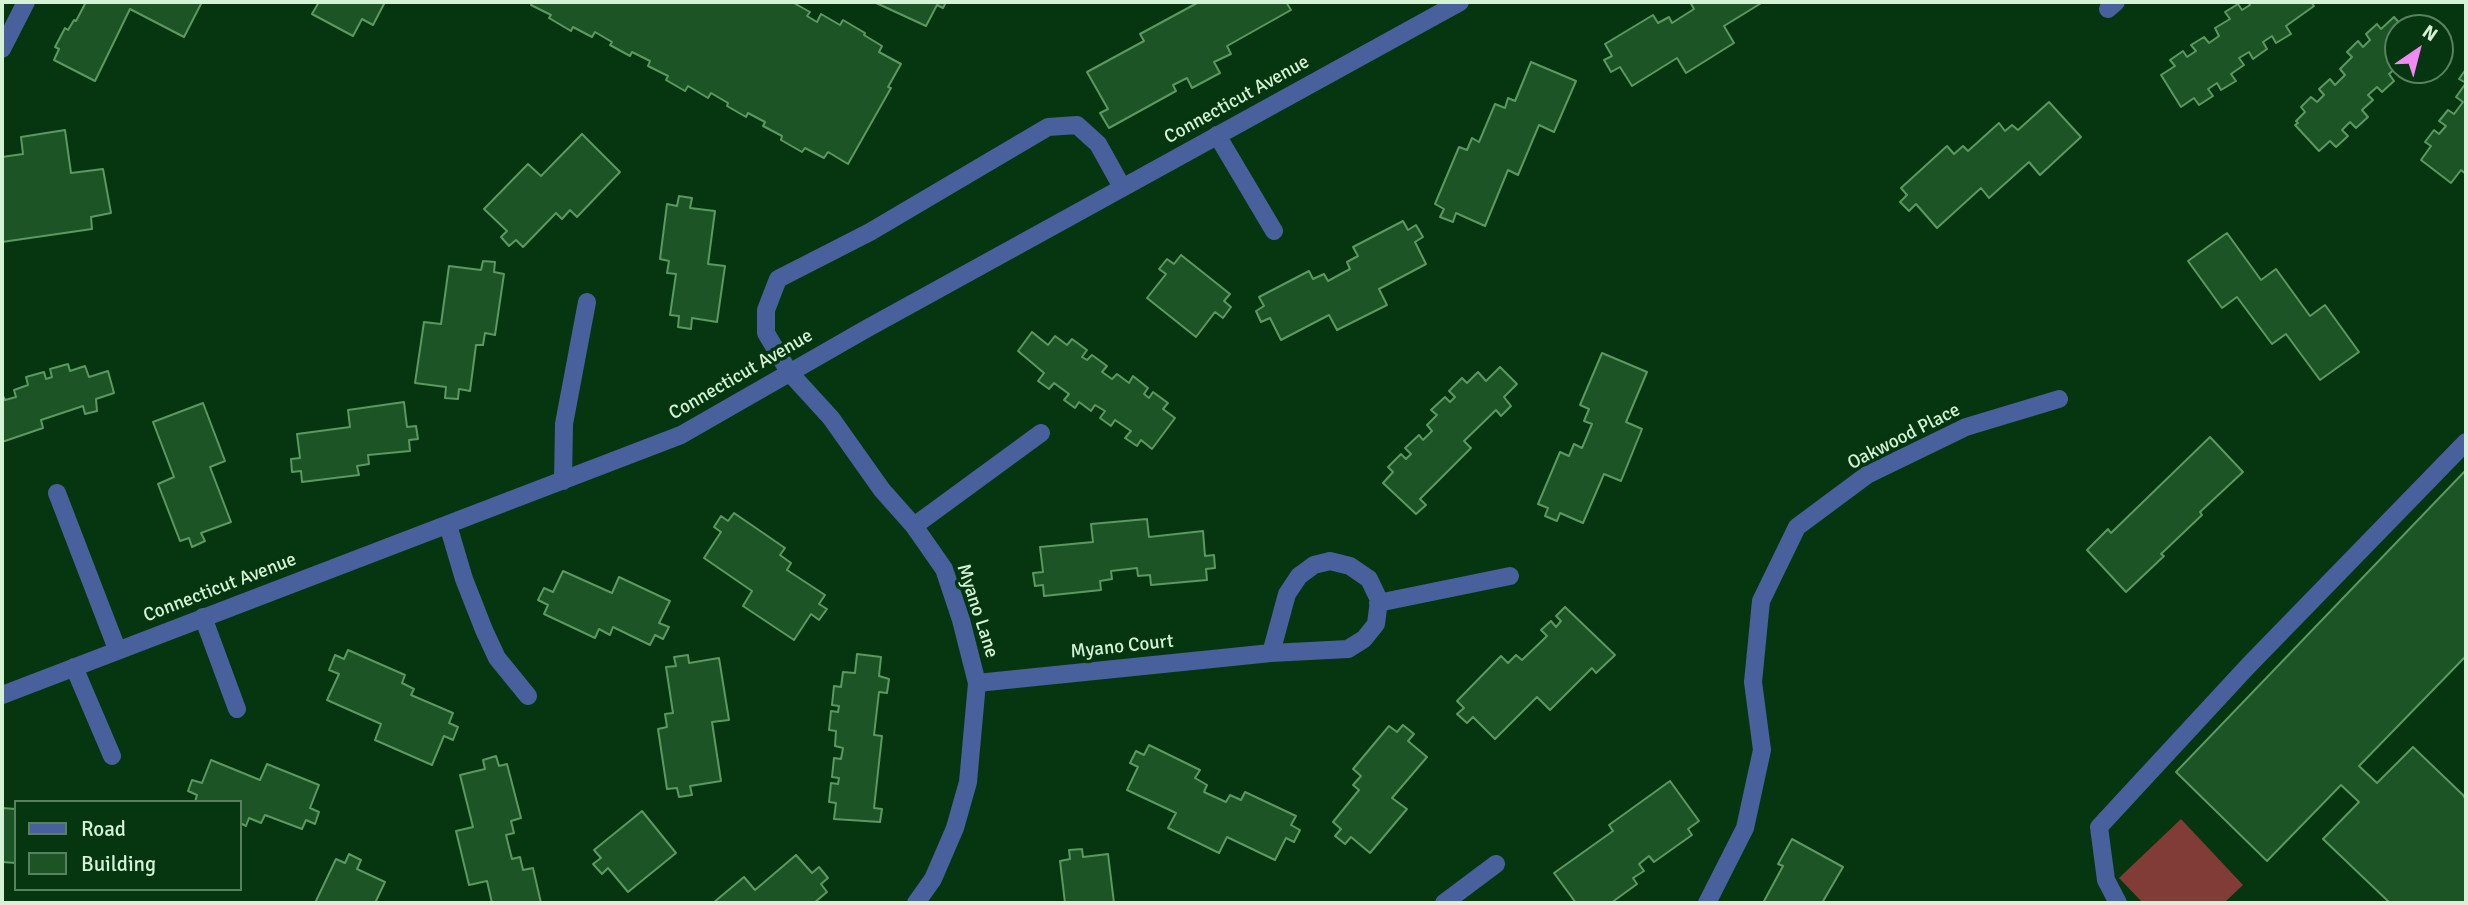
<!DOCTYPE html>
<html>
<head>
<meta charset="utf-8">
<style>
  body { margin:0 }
  #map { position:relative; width:2468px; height:905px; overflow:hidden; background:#05360f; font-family:Signika,sans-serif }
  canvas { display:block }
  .frame { position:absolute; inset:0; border:4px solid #d4f3d5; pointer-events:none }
  .legend { position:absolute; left:14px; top:800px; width:228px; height:91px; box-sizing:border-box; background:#05360f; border:2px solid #58825e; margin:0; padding:9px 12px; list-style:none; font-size:21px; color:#d4f3d5 }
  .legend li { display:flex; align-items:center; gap:14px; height:35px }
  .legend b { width:35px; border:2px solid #58825e }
  .north { position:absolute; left:2384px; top:14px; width:70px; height:70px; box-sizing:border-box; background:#05360f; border:2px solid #58825e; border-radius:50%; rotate:35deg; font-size:19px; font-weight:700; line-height:28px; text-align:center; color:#d4f3d5 }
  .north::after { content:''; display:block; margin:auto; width:24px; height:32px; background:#f18af4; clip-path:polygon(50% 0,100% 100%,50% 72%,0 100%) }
</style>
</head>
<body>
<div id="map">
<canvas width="2468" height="905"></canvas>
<div class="frame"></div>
<ul class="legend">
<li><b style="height:9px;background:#48609b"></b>Road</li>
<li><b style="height:19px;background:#1d5425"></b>Building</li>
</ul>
<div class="north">N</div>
</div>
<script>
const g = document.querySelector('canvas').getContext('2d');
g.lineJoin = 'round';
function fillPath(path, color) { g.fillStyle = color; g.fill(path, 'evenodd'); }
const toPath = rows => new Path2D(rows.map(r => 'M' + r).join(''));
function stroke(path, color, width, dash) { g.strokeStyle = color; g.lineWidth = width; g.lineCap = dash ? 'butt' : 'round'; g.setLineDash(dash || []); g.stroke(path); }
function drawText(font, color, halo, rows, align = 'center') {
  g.font = font + ' Signika,sans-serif'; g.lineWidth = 7; g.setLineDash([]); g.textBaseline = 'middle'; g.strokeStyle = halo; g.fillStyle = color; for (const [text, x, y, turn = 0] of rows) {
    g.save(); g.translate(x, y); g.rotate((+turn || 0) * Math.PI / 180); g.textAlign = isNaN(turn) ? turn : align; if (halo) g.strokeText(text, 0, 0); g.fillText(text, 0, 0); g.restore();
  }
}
fillPath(toPath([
  [2181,819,2243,885,2224,903,2143,903,2119,878]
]), '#813c37');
const building = toPath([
  [86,2,202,2,184,37,130,9,95,81,54,60,59,49,55,47,65,28,68,30,74,20,76,21,86,2],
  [319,2,385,2,373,25,362,19,353,36,312,14,319,2],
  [532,2,792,2,810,12,807,16,817,22,821,14,840,25,843,20,865,33,864,35,882,46,879,52,901,64,888,87,891,88,848,164,828,152,824,158,805,148,802,152,781,140,782,136,763,126,765,122,748,113,746,117,727,106,728,103,711,93,708,98,688,86,685,91,666,80,668,76,648,66,650,61,632,52,630,56,610,45,612,42,595,32,592,37,573,27,571,31,549,18,551,15,531,5,532,2],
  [874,2,946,2,943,8,937,5,926,26,874,2],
  [1199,2,1286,2,1291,10,1227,46,1231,54,1214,62,1220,73,1192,88,1187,78,1173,85,1176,91,1109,128,1100,113,1108,109,1087,72,1144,41,1140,34,1199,2],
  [1690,2,1763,2,1724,26,1734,43,1686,73,1677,58,1632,86,1620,67,1611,72,1604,60,1612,56,1605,44,1653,15,1658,23,1669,17,1672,23,1694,9,1690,2],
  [2248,2,2311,2,2314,6,2286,26,2291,34,2276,43,2272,36,2263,42,2267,49,2253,59,2249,52,2239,58,2244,65,2231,74,2236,81,2221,90,2217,83,2208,89,2213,96,2199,105,2194,98,2181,107,2161,75,2175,66,2170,60,2183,51,2187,57,2196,51,2191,45,2204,37,2209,43,2219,36,2215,28,2230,19,2225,12,2238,4,2242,10,2250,5,2248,2],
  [2394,17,2404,28,2398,28,2398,68,2397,67,2389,74,2394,81,2382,92,2377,87,2368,95,2373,100,2362,110,2368,117,2356,128,2350,122,2342,130,2348,136,2336,147,2330,141,2319,151,2295,125,2298,123,2296,121,2305,112,2301,107,2311,97,2317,102,2324,95,2319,89,2330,79,2335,85,2345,75,2340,69,2352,57,2347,52,2358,41,2363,47,2370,40,2366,34,2377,24,2381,29,2394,17],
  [1531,62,1576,81,1554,132,1539,125,1518,175,1508,170,1485,226,1456,213,1453,222,1440,217,1444,209,1435,204,1459,147,1467,150,1472,138,1479,142,1495,104,1505,108,1508,98,1515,101,1531,62],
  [2466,69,2466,174,2461,170,2451,183,2421,160,2431,146,2425,142,2434,130,2439,134,2446,126,2439,121,2448,110,2454,114,2463,102,2456,97,2466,83,2459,79,2466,69],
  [2049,102,2081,137,2040,175,2029,162,1989,198,1981,188,1937,228,1916,204,1909,211,1900,202,1907,195,1901,188,1947,146,1954,154,1963,146,1968,151,1999,123,2005,131,2012,125,2018,130,2049,102],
  [65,130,71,173,103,169,111,213,91,217,92,229,2,242,2,157,23,154,21,137,65,130],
  [582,134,620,172,577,217,570,210,562,219,556,213,523,247,516,240,509,246,501,237,507,231,484,209,528,164,541,176,582,134],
  [679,196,692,198,690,208,715,211,708,264,725,266,717,322,692,318,691,329,678,327,679,316,670,315,676,274,667,273,669,261,660,259,667,204,677,206,679,196],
  [1403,221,1408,230,1416,225,1423,237,1415,242,1426,264,1379,289,1387,305,1337,330,1329,315,1281,340,1270,318,1261,322,1256,311,1264,306,1259,297,1309,271,1313,279,1324,274,1328,281,1350,269,1347,262,1358,256,1353,247,1403,221],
  [2227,233,2261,280,2276,269,2310,316,2325,305,2359,352,2320,380,2286,334,2272,344,2237,297,2222,308,2188,261,2227,233],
  [1181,255,1230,294,1224,301,1231,307,1223,318,1215,312,1196,337,1147,298,1166,274,1159,269,1167,259,1174,264,1181,255],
  [483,261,495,262,494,272,504,274,495,335,485,333,483,345,476,345,470,391,459,389,458,399,445,398,446,387,415,383,424,322,441,324,449,266,481,270,483,261],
  [1032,332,1048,345,1055,336,1067,345,1072,339,1087,350,1082,357,1087,360,1092,355,1107,366,1102,372,1112,379,1117,374,1129,383,1133,376,1148,388,1144,394,1149,398,1153,392,1168,403,1163,409,1175,418,1152,449,1141,440,1137,446,1125,438,1131,431,1115,420,1111,426,1100,418,1105,411,1095,405,1091,411,1079,402,1075,408,1064,400,1069,394,1054,383,1049,389,1038,381,1044,373,1018,351,1032,332],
  [1602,353,1647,372,1626,422,1642,429,1621,481,1604,474,1583,523,1560,513,1557,521,1545,516,1548,508,1538,504,1560,452,1569,456,1574,444,1582,448,1592,424,1584,421,1589,409,1580,405,1602,353],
  [68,364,70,371,85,366,89,377,108,371,114,393,96,399,97,411,85,414,83,406,41,420,43,428,2,442,2,394,5,400,16,397,14,390,28,385,26,377,44,372,46,379,52,377,50,369,68,364],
  [1500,367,1517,384,1504,397,1511,406,1501,416,1496,410,1464,441,1471,448,1420,499,1426,505,1416,514,1383,483,1393,472,1388,467,1401,454,1406,459,1411,454,1405,448,1419,435,1423,440,1432,431,1427,425,1437,415,1431,410,1445,397,1450,402,1455,397,1449,391,1462,378,1467,383,1478,372,1486,381,1500,367],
  [404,402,407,427,416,426,418,439,409,440,410,451,368,455,369,464,357,466,359,475,302,482,301,471,292,472,291,459,300,458,297,434,350,427,348,410,404,402],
  [203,403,225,461,210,467,231,522,201,533,205,541,192,547,189,538,180,541,158,484,174,477,153,422,203,403],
  [2210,437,2243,472,2200,512,2202,515,2161,554,2164,556,2126,592,2087,550,2108,529,2111,533,2210,437],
  [2466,470,2466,656,2359,766,2377,783,2413,747,2463,795,2466,800,2466,903,2390,903,2323,839,2359,802,2341,785,2267,861,2176,772,2466,470],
  [734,513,785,548,780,555,791,563,787,570,825,595,819,604,827,609,819,620,811,614,794,640,743,606,752,591,704,558,721,532,714,527,721,516,728,521,734,513],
  [1147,519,1149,537,1203,531,1205,556,1214,555,1215,568,1206,569,1207,580,1151,585,1150,575,1138,576,1137,568,1111,571,1112,579,1100,581,1101,590,1044,596,1043,585,1035,586,1033,573,1043,572,1040,547,1093,542,1091,524,1147,519],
  [563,571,612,593,619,577,670,601,659,623,669,627,663,639,655,635,650,645,613,627,610,635,599,629,595,638,544,614,548,605,538,600,544,588,553,592,563,571],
  [1565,607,1615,655,1596,673,1592,668,1550,710,1537,697,1495,739,1473,717,1467,723,1457,714,1464,708,1457,701,1501,656,1508,663,1516,655,1522,660,1547,636,1541,630,1551,621,1556,627,1561,621,1556,616,1565,607],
  [348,650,405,675,402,683,414,689,411,695,453,713,449,723,458,727,453,740,444,736,432,765,375,740,381,724,327,700,339,674,329,670,335,655,344,659,348,650],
  [857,654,881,657,879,676,889,679,887,693,879,692,874,735,882,736,874,808,882,809,880,822,834,819,836,803,829,802,831,783,838,784,839,778,832,777,834,758,841,759,843,748,835,746,836,731,829,730,831,711,838,712,839,706,832,705,834,686,841,687,843,672,855,673,857,654],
  [688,655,689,663,719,658,729,720,712,722,721,781,690,786,692,795,679,797,677,788,667,789,658,729,667,727,665,714,673,713,666,667,676,666,674,657,688,655],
  [1403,725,1414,734,1408,741,1427,757,1392,798,1407,809,1370,853,1351,837,1345,844,1335,836,1341,829,1333,822,1359,790,1353,785,1361,776,1353,769,1389,726,1397,732,1403,725],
  [1149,745,1200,770,1195,778,1207,785,1204,792,1226,802,1230,795,1241,800,1245,792,1296,816,1291,825,1300,830,1294,842,1286,838,1275,860,1227,837,1219,853,1168,828,1176,813,1127,790,1138,767,1130,763,1136,751,1144,755,1149,745],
  [496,756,499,766,507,764,521,818,511,821,514,833,506,835,512,859,520,857,523,870,533,868,541,903,492,903,487,881,469,885,456,831,473,827,460,775,485,769,483,760,496,756],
  [211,760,260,780,267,764,319,785,310,808,319,812,315,824,306,820,302,829,265,815,261,823,249,818,246,826,240,823,240,802,195,802,197,795,188,791,192,780,202,783,211,760],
  [1670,781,1699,821,1688,829,1692,835,1654,862,1649,856,1639,864,1644,871,1633,878,1637,884,1611,903,1576,903,1554,873,1613,831,1609,825,1670,781],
  [2,808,16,809,16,863,2,862,2,808],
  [642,811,676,853,628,892,608,868,602,874,593,864,601,858,594,850,642,811],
  [1792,839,1843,867,1822,903,1763,903,1783,866,1778,864,1792,839],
  [1082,849,1083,857,1108,854,1114,903,1065,903,1060,861,1070,859,1069,850,1082,849],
  [349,854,361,860,357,869,385,882,375,903,315,903,336,859,345,863,349,854],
  [796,855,812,873,819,867,828,878,821,884,827,892,814,903,713,903,744,877,755,890,796,855]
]);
fillPath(building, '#1d5425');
stroke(building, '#5c9861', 2);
stroke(toPath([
  [2108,9,2116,2],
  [2,49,26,2],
  [1217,135,1274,231],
  [563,481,564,424,587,302],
  [57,493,117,649],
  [448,525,464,579,484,630,497,658,528,696],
  [914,526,1041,433],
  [1378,603,1510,576],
  [203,617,237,709],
  [74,667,112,756],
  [977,683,1271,653,1348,649,1364,639,1376,624,1379,600,1369,579,1350,566,1330,561,1314,565,1299,576,1287,594,1271,653],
  [2,695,681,435,866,329,1460,2],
  [916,903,933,879,955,828,968,782,977,683,961,620,944,569,914,526,882,490,831,418,789,372,766,333,766,310,778,279,870,232,1048,127,1077,125,1098,144,1122,187],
  [1444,903,1496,864],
  [1707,903,1745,828,1762,750,1753,682,1761,601,1797,527,1867,475,1966,427,2059,399],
  [2118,903,2106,880,2099,827,2248,666,2466,442]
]), '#48609b', 18);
drawText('19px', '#d4f3d5', '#05360f', [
  ["Connecticut Avenue",1237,100,-29],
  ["Connecticut Avenue",741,375,-30],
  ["Oakwood Place",1904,437,-27],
  ["Connecticut Avenue",220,588,-21],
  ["Myano Lane",977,611,72],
  ["Myano Court",1122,647,-6]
]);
</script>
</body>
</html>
